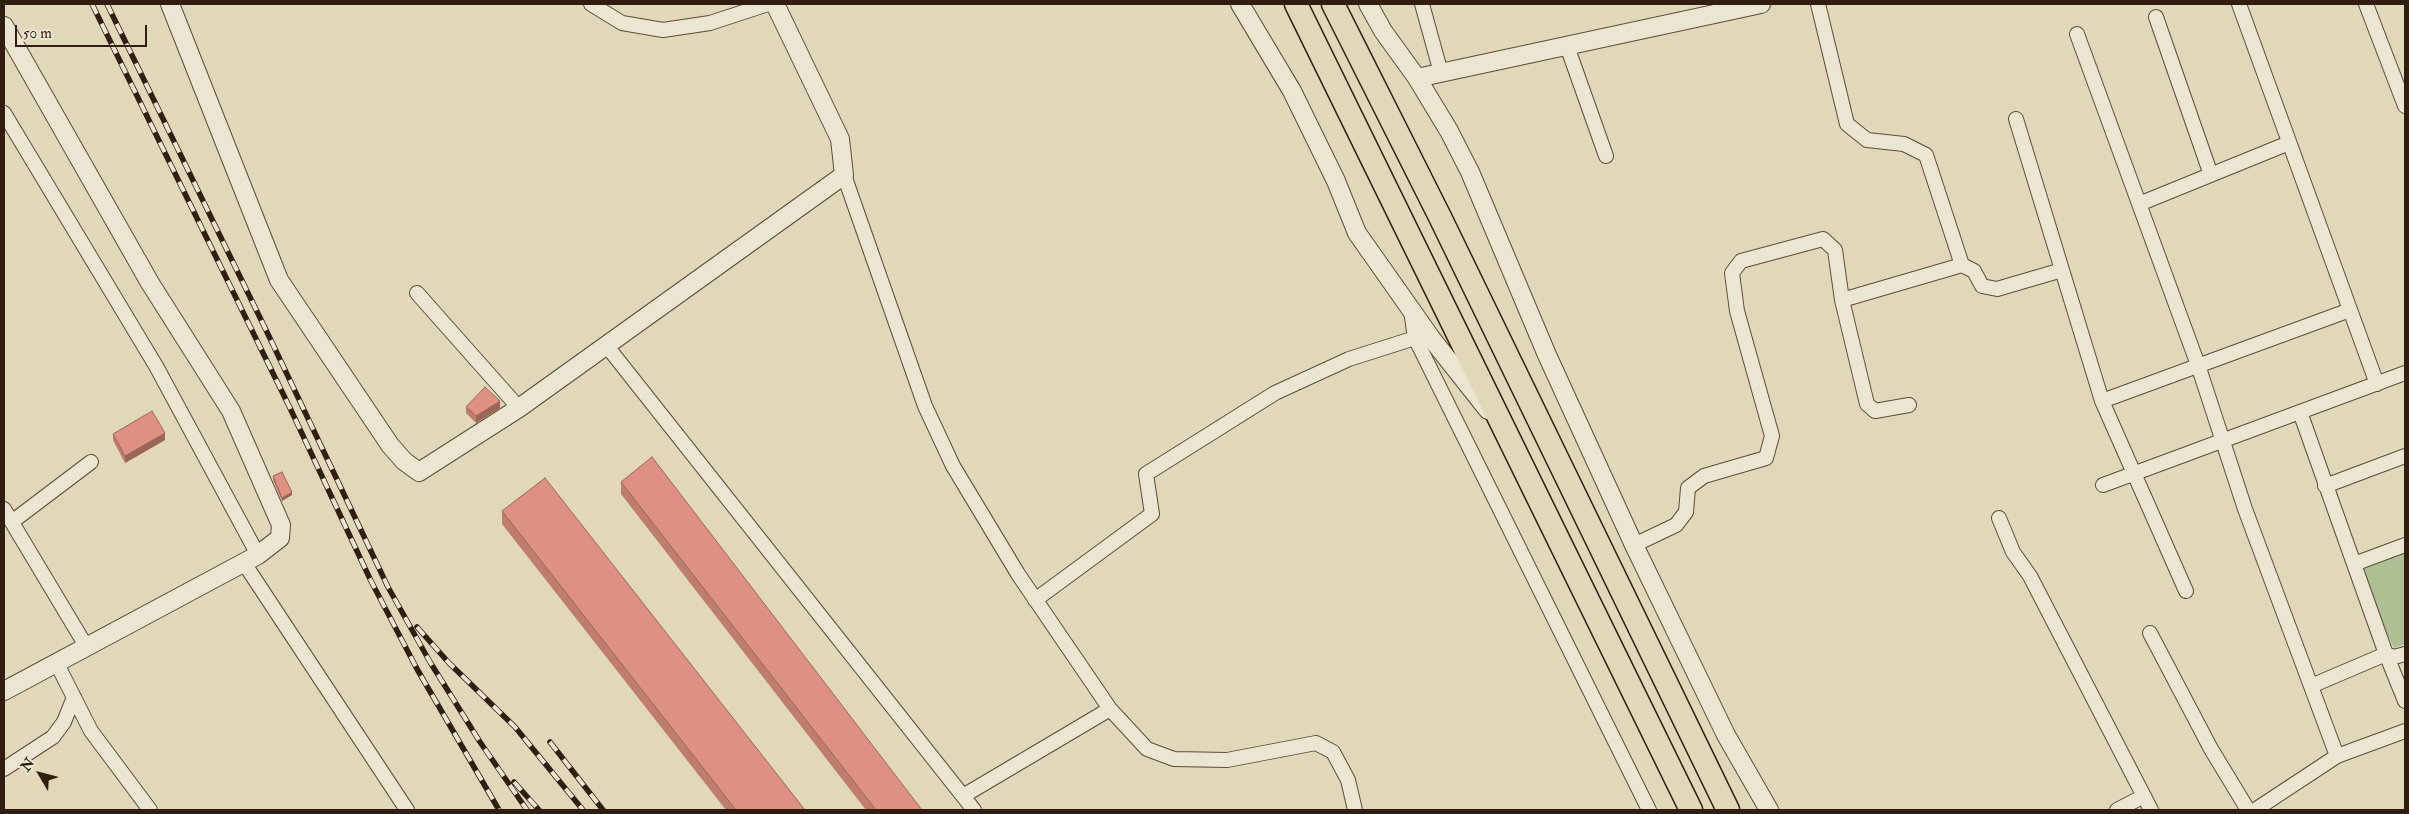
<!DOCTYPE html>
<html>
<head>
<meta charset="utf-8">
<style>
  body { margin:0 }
  #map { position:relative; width:2409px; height:814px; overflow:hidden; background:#e0d8b8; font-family:"IM FELL Double Pica",serif }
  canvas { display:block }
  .frame { position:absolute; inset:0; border:5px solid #311e10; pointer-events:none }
  .north { position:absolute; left:15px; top:749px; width:50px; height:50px; -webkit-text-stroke:4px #ebe6d1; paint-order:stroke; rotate:307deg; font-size:14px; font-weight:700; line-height:20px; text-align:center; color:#311e10 }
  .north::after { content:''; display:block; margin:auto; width:18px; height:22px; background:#311e10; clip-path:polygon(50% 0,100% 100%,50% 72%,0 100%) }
  .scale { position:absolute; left:15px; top:25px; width:132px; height:22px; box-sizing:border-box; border:2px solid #311e10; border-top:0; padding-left:6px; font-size:15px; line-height:18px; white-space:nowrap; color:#311e10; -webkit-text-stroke:4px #ebe6d1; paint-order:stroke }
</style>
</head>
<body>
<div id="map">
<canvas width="2409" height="814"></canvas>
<div class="frame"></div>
<div class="north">N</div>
<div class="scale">50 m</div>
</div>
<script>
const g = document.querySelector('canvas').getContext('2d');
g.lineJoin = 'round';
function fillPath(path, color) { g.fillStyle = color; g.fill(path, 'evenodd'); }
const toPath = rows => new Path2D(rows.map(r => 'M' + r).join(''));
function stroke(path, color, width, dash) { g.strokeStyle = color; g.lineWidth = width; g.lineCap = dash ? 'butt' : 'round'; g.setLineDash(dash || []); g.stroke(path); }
fillPath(toPath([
  [2405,549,2405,644,2394,648,2356,570]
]), '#adc093');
const minor = toPath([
  [591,4,622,23,663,30,710,23,768,4],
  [1422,4,1441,73],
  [1818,4,1847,124,1867,140,1904,144,1926,155,1962,265],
  [2239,4,2377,384],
  [2366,4,2405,106],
  [2156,17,2211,175],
  [2077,34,2198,365,2245,509,2337,756,2405,731],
  [1567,46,1606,156],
  [4,113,156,366,258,555],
  [2016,119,2102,401,2186,591],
  [844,175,925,406,953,466,1018,574,1110,709,1147,749,1174,759,1227,760,1316,743,1333,752,1348,780,1355,810],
  [2139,204,2289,143],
  [417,293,519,408],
  [1842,300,1867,404,1875,411,1909,405],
  [1411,311,1415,338,1649,810],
  [606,345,974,810],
  [2102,401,2350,310],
  [2300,412,2386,654,2311,686],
  [2103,485,2405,373],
  [2325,486,2405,456],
  [4,509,86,646],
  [1999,518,2013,552,2030,576,2151,810],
  [13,521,91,462],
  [1634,545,1676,525,1686,512,1688,488,1704,476,1766,458,1772,436,1737,311,1732,273,1741,261,1823,239,1835,250,1842,300,1962,265,1974,271,1982,286,1997,289,2062,270],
  [244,563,407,810],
  [2354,564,2405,545],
  [1035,600,1152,514,1146,474,1275,393,1349,359,1415,338],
  [2150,633,2211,749,2248,810],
  [2386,654,2405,701],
  [2386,654,2394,657,2405,654],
  [56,662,91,731,150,810],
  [4,769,53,737,64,722,74,697],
  [963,796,1110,709],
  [2117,810,2144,796],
  [2255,810,2337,756]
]);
const tertiary = toPath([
  [170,4,279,280,390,445,404,461,419,472,519,408,844,175,840,139,775,4],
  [1240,4,1292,91,1336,181,1357,233,1431,338,1488,410],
  [1368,4,1383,31,1417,78,1449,131,1470,172,1547,355,1634,545,1726,735,1769,810],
  [4,26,150,283,231,411,281,525,280,538,258,555,4,691],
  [1417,78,1761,4]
]);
const trunk = toPath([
  [1296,4,1691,810],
  [1333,4,1440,217,1728,810]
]);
stroke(minor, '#5d4c3a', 16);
stroke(tertiary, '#5d4c3a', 20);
stroke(trunk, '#311e10', 25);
stroke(minor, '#ebe6d1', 14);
stroke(tertiary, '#ebe6d1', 18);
stroke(trunk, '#e0d8b8', 22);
const rail = toPath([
  [92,4,290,408,371,581,417,669,499,810],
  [107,4,267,332,388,587,430,662,480,742,527,810],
  [417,627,449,663,515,727,583,810],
  [550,742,603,810],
  [514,782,539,810]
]);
stroke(rail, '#311e10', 5.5);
stroke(rail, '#ebe6d1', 4, [11]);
fillPath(toPath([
  [466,407,500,408,476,423,466,413],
  [113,434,165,440,125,463,113,440],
  [273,476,292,495,282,501,273,480],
  [621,482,922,810,866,810,621,494],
  [502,511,805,810,726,810,502,524]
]), '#bf7d6e');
fillPath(toPath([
  [500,401,500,408,476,423,476,416],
  [165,433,165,440,125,463,125,456],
  [292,492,292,495,282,501,282,498]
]), '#9b665a');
const building = toPath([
  [485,387,500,401,476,416,466,407,485,387],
  [152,411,165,433,125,456,113,434,152,411],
  [652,457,922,810,876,810,621,482,652,457],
  [282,472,292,492,282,498,273,476,282,472],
  [545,478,805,810,736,810,502,511,545,478]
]);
fillPath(building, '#de9180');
stroke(building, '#9b665a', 1);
</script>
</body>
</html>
